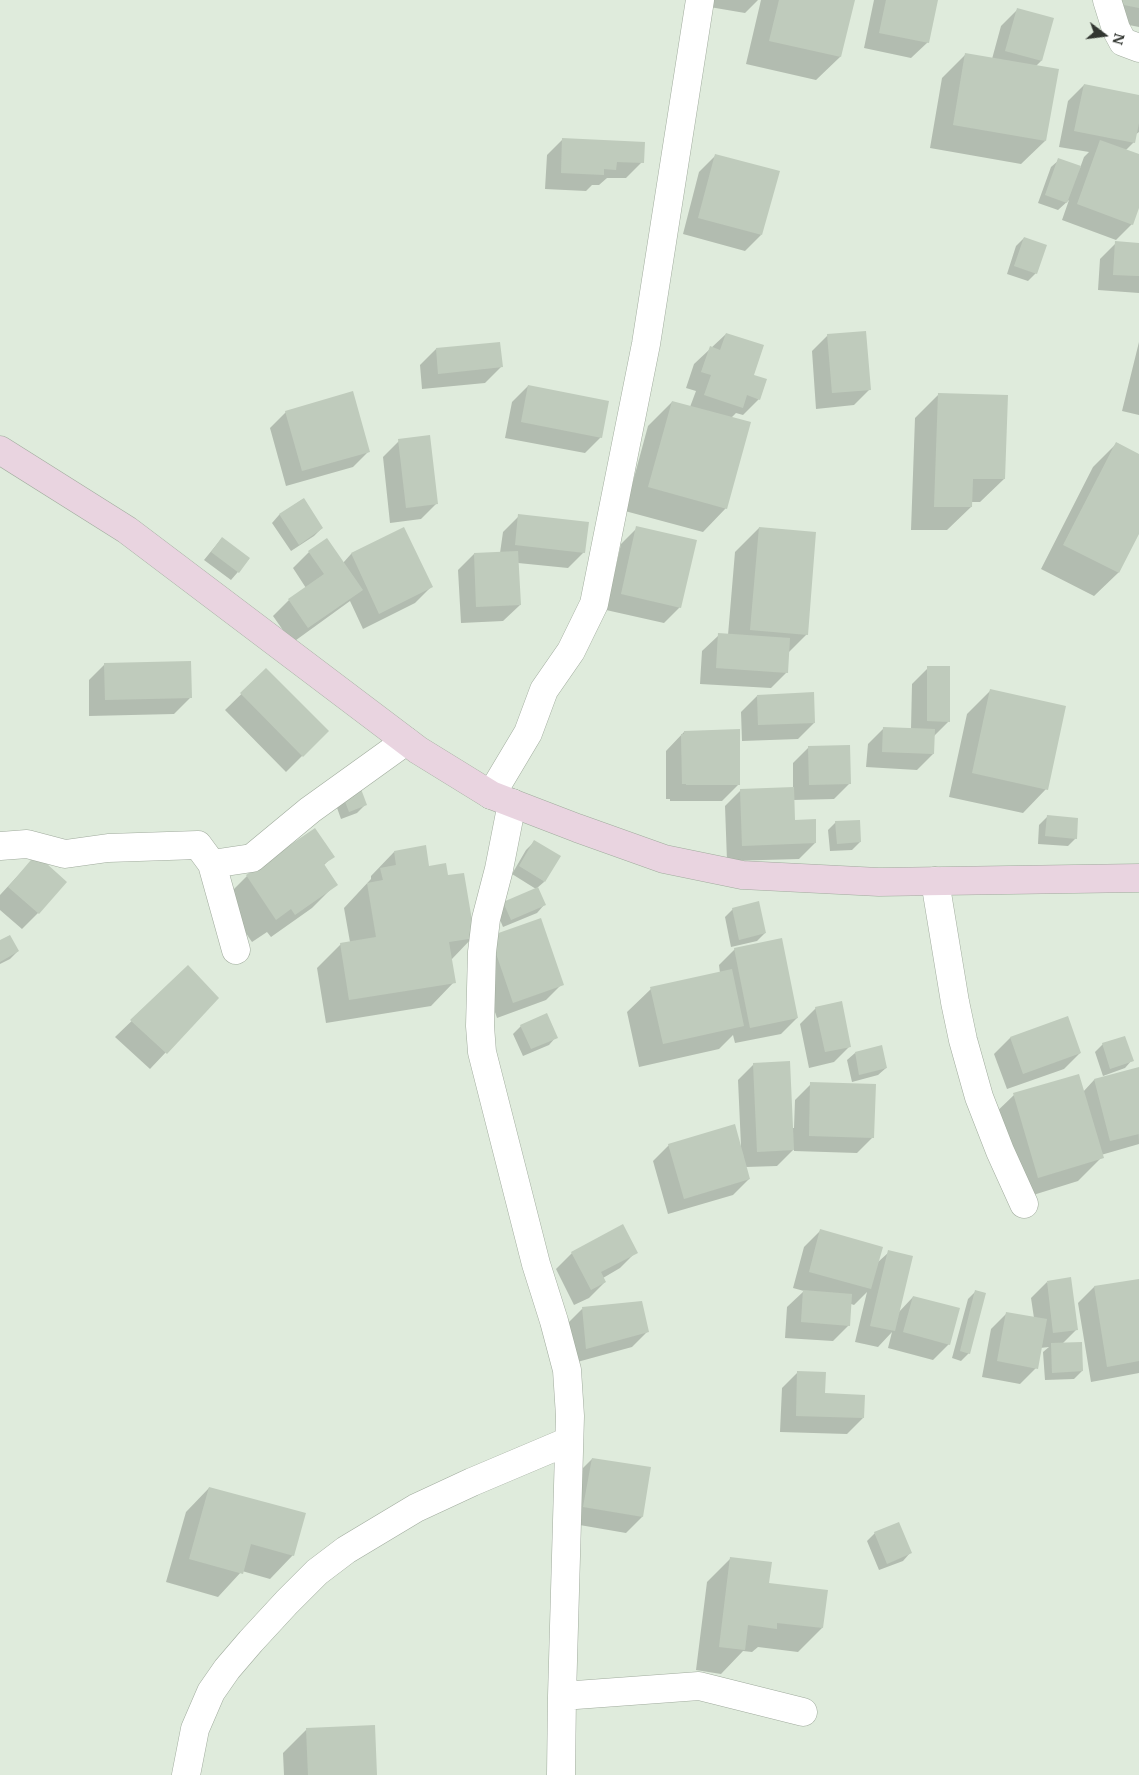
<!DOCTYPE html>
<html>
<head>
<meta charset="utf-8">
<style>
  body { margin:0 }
  #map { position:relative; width:1139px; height:1775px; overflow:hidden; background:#dfebdc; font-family:Merriweather,serif }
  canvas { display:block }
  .north { position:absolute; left:1079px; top:10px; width:50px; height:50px; -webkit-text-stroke:4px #fff; paint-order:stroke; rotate:105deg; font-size:14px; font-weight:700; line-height:20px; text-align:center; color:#323631 }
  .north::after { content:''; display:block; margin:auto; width:18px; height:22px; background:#323631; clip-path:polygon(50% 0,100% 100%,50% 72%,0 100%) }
</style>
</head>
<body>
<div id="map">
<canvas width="1139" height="1775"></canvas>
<div class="north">N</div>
</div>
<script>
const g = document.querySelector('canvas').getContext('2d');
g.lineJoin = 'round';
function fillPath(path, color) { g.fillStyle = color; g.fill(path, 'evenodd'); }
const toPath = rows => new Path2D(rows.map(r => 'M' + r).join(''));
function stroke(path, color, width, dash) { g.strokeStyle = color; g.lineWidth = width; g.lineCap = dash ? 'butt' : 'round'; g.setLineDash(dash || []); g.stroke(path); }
fillPath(toPath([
  [687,0,758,0,745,13,686,3],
  [761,0,853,0,840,57,816,80,746,64],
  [874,0,936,0,928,42,911,58,864,48],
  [1107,0,1139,0,1139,27,1104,20],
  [1017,10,1052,19,1041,61,1036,66,1045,141,1021,164,930,148,942,78,966,54,992,59,1001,26],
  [1084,85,1139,96,1139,132,1135,135,1134,142,1126,150,1139,155,1139,205,1132,224,1116,240,1062,220,1069,200,1058,210,1038,203,1051,167,1059,160,1080,168,1084,157,1089,152,1059,147,1068,101],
  [563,139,642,162,626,178,607,178,599,185,592,185,586,191,545,189,547,155],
  [715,156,761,235,745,251,683,234,699,172],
  [1024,238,1036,273,1028,281,1007,274,1016,246],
  [1116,243,1139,244,1139,293,1098,290,1100,259],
  [726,334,752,375,759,399,743,415,736,413,731,418,726,508,703,532,625,511,648,426,672,402,690,407,696,391,686,388,694,364],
  [828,335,870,389,854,405,816,409,812,351],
  [1139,342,1139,415,1122,411],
  [436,349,501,367,485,383,422,389,420,365],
  [528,386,601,437,585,453,505,438,512,402],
  [939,394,1004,479,980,502,971,502,971,507,947,530,911,530,915,418],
  [286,412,369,451,353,467,286,486,270,428],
  [399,441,437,503,421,519,390,523,383,457],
  [1117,443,1139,455,1139,531,1118,573,1094,596,1041,569,1093,467],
  [303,499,322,528,314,536,291,551,272,523,279,515],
  [519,516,584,552,568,568,518,563,520,605,503,621,461,623,458,570,474,554,500,553,503,532],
  [637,528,680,607,664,623,606,610,621,544],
  [759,528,807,634,788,653,787,672,771,688,700,684,702,651,719,635,728,635,735,552],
  [403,529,431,587,415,603,363,629,350,601,292,643,273,616,289,600,306,588,293,568,309,552,327,540,343,563,351,554],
  [222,538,249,559,231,580,204,560],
  [105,664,190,698,174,714,89,716,89,680],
  [928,668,949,721,934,736,933,754,917,770,866,767,868,744,884,728,911,729,912,684],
  [266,670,327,731,286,772,225,710],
  [990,691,1046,789,1023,813,949,797,967,714],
  [757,696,814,723,798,739,742,741,741,712],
  [684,732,738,785,722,801,670,801,670,799,666,799,666,751],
  [809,747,850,783,834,799,793,800,794,821,815,843,799,859,727,861,725,806,741,790,793,788,793,763],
  [344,797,365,805,357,813,341,819,336,805],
  [1047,817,1076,838,1068,846,1038,844,1039,825],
  [836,822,860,842,852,850,830,851,828,830],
  [534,842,544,882,537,888,544,905,537,913,503,927,496,910,504,903,536,889,512,874,526,850],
  [394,852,447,877,473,937,451,960,454,982,431,1006,326,1023,317,968,341,944,350,942,344,908,371,879,371,876],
  [36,856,38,913,22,929,0,910,0,895],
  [333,856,323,866,336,884,312,908,271,937,267,932,252,942,223,900,247,876],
  [733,909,765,933,757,941,731,947,725,917],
  [491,937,562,984,546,1000,497,1018,475,953],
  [0,942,18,951,10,959,0,964],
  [735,949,797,1018,781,1034,735,1043,733,1035,719,1049,639,1067,627,1012,651,989,720,973,719,965],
  [188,967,217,998,150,1069,115,1037],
  [816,1008,850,1046,834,1062,809,1068,800,1024],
  [1067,1018,1080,1053,1064,1069,1007,1089,994,1054,1010,1038],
  [521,1026,556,1037,549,1045,523,1056,513,1034],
  [1103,1044,1132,1060,1125,1068,1103,1076,1095,1052],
  [855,1053,886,1068,878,1075,852,1082,847,1060],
  [754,1064,792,1128,794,1128,795,1100,811,1084,873,1137,857,1153,794,1151,794,1149,777,1166,746,1167,749,1179,733,1195,668,1214,653,1161,669,1145,741,1146,738,1080],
  [1138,1069,1139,1144,1101,1155,1102,1157,1078,1181,1014,1201,990,1118,1014,1095,1083,1092,1094,1080],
  [820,1231,877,1263,889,1252,898,1313,913,1297,949,1344,933,1360,888,1348,892,1332,878,1347,855,1342,867,1292,854,1305,851,1304,849,1325,833,1341,785,1338,787,1307,804,1291,793,1288,804,1247],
  [636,1252,620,1268,603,1278,605,1282,589,1298,574,1305,556,1269,572,1253],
  [1139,1280,1139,1373,1091,1382,1078,1303,1094,1287],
  [1047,1282,1076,1330,1062,1344,1082,1371,1074,1379,1045,1380,1043,1352,1049,1347,1040,1348,1036,1368,1020,1384,982,1377,991,1329,1007,1313,1034,1318,1031,1298],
  [976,1291,969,1353,961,1361,952,1358,968,1299],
  [582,1309,648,1331,632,1347,570,1364,566,1325],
  [798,1372,823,1395,863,1418,847,1434,780,1432,782,1388],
  [592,1459,650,1468,642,1517,626,1533,568,1523,576,1475],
  [209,1488,293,1555,270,1579,242,1571,218,1597,166,1582,186,1512],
  [875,1533,910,1553,903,1561,879,1570,867,1541],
  [731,1558,768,1584,826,1591,822,1628,798,1652,758,1647,752,1652,743,1651,721,1674,696,1670,707,1582],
  [307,1729,376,1775,284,1775,283,1753]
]), '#0003');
fillPath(toPath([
  [779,0,855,0,841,57,769,41],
  [886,0,938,0,929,43,879,33],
  [1120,0,1139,0,1139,8,1119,4],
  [1017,8,1054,18,1042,61,1005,51],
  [965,53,1059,69,1046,141,953,125],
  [1084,84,1139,95,1139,123,1135,143,1074,131],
  [562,138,645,142,644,163,617,162,616,170,604,169,604,175,561,173],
  [1100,140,1139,154,1139,208,1133,225,1077,204],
  [715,154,780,171,762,235,698,218],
  [1058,158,1081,166,1067,203,1045,195],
  [1024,237,1047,245,1037,274,1014,266],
  [1115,241,1139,243,1139,276,1113,275],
  [866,331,871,390,832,393,827,334],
  [726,333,764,345,754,375,767,379,760,400,747,395,743,408,704,395,711,375,701,372,710,346,720,350],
  [500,342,503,367,438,374,436,348],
  [528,385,609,401,602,438,521,422],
  [353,391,370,452,302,471,285,411],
  [938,393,1008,395,1005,479,973,479,972,507,934,507],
  [672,401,751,422,727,509,648,487],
  [430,435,438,504,406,508,398,439],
  [1116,442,1139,454,1139,534,1119,573,1063,545],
  [304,498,323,528,299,545,279,514],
  [518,514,589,522,585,553,515,545],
  [636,526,697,540,681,608,621,594],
  [404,527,433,587,379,614,351,553],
  [759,527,816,532,808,635,750,630],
  [222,537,250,558,239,573,211,552],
  [327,538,363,590,308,628,288,599,324,574,308,551],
  [518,551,521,605,476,607,474,553],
  [718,633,790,638,788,673,716,668],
  [191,661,192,698,105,700,104,663],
  [927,666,950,666,950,722,927,721],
  [266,668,329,731,303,757,240,693],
  [990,689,1066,706,1048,790,972,773],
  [814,692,815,723,758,725,757,695],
  [883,727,935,729,934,754,882,752],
  [740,729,740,785,686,785,686,784,682,784,681,734,684,734,684,731],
  [850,745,851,784,809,785,808,746],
  [794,787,795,820,816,819,816,843,742,846,740,789],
  [361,789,367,805,349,812,343,796],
  [1047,815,1078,818,1077,839,1045,836],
  [860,820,861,842,837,844,835,821],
  [315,828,335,857,324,864,338,885,295,915,291,909,276,920,246,875],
  [534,840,561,856,545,882,519,866],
  [426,845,429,866,446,863,448,875,464,873,475,938,449,942,456,983,349,1000,340,943,376,937,367,883,383,880,380,868,396,865,394,851],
  [36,854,67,882,39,914,8,887],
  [538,887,546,905,511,920,503,902],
  [759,901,766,933,739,940,732,908],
  [541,918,564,985,513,1003,490,936],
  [10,935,19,951,0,962,0,940],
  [782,938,798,1018,750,1028,734,948],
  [188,965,219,998,167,1054,130,1020],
  [732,969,744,1026,663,1044,650,987],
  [842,1001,851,1047,825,1052,815,1007],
  [547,1013,558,1038,531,1049,520,1025],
  [1068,1016,1081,1053,1023,1074,1010,1037],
  [1125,1036,1134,1061,1110,1069,1102,1043],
  [882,1045,887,1068,859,1075,855,1052],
  [790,1061,794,1150,757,1152,753,1063],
  [1139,1067,1139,1134,1110,1141,1094,1079],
  [1079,1074,1104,1158,1038,1178,1013,1093],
  [810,1082,876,1084,874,1138,809,1136],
  [735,1124,750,1179,684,1199,668,1144],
  [623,1224,638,1253,601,1272,606,1282,591,1290,571,1252],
  [820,1229,883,1247,871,1289,809,1272],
  [888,1250,913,1256,895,1331,870,1326],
  [1071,1277,1078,1330,1053,1333,1047,1281],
  [1139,1279,1139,1361,1107,1367,1094,1286],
  [803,1290,852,1294,850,1326,801,1322],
  [975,1290,986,1293,970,1354,960,1351],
  [913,1296,960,1308,950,1345,903,1332],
  [642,1301,649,1332,586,1349,582,1307],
  [1006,1312,1047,1319,1038,1369,997,1361],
  [1082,1342,1083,1371,1052,1373,1051,1343],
  [797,1371,826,1372,825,1393,865,1395,864,1418,796,1416],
  [592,1458,651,1467,643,1517,583,1507],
  [209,1487,306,1513,294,1556,251,1544,243,1574,189,1559],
  [899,1522,912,1553,887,1564,874,1532],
  [730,1557,772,1562,769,1583,828,1590,823,1628,777,1623,777,1629,748,1625,745,1650,719,1647],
  [375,1725,377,1775,308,1775,306,1728]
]), '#bfcbbc');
const street = toPath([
  [1107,0,1116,29,1123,42,1139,48],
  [491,795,528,733,544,690,571,651,594,604,646,344,700,0],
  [512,803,499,869,486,919,482,952,480,1026,482,1052,536,1264,554,1321,567,1370,570,1416,562,1696,561,1775],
  [0,846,27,844,65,854,108,848,198,845,212,864,252,858,310,810,406,741],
  [212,864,236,950],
  [935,881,955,1002,963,1040,979,1097,1000,1151,1024,1204],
  [562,1696,699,1686,803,1712],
  [186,1775,195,1729,211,1692,227,1669,251,1641,287,1602,317,1572,346,1550,416,1508,472,1482,569,1441]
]);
const secondary = toPath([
  [0,450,127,530,418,750,491,795,577,828,664,859,742,875,879,882,1139,878]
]);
stroke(street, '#a0ab9d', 29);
stroke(secondary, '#a0ab9d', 29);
stroke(street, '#fff', 28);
stroke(secondary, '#e9d4e0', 28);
</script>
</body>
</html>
